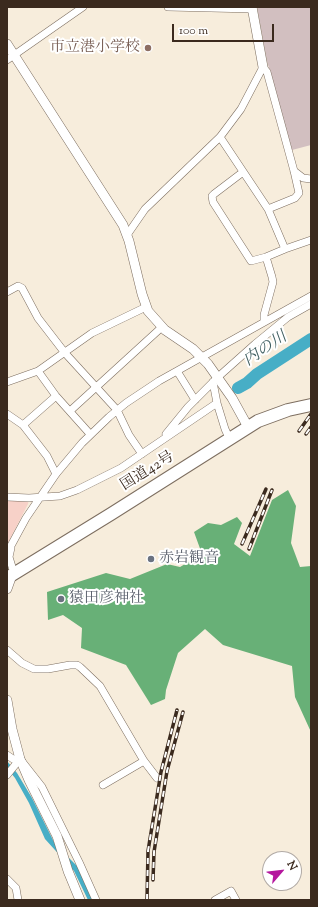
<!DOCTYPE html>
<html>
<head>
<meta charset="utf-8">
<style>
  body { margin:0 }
  #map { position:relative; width:318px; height:907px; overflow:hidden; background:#f7eddc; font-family:"Sorts Mill Goudy",serif }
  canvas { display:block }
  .frame { position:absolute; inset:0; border:8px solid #3b2a1e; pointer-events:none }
  .north { position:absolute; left:262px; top:851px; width:40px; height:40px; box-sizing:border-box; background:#fff; border:1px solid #b1aaa5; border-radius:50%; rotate:62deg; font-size:11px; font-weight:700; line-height:16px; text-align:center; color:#3b2a1e }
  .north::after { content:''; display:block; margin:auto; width:14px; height:18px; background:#b5179e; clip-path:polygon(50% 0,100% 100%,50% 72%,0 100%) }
  .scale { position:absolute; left:172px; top:24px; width:102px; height:18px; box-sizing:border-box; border:2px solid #3b2a1e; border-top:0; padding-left:5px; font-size:12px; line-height:14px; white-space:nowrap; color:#3b2a1e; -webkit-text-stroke:3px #fff; paint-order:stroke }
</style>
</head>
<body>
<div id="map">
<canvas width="318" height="907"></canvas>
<div class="frame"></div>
<div class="north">N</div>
<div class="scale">100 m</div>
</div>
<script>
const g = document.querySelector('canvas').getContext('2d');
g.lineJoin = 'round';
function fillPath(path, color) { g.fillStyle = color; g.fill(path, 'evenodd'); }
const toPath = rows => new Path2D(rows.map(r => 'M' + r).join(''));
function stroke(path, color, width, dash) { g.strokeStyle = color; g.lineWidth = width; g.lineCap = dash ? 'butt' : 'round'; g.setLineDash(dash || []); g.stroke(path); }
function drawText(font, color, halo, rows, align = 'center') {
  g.font = font + ' "Sorts Mill Goudy","Noto Serif JP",serif'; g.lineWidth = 4; g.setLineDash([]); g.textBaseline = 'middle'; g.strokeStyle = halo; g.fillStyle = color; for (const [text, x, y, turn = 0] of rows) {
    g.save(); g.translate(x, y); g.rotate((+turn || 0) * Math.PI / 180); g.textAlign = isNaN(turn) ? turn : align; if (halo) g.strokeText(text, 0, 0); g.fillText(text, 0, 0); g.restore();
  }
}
fillPath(toPath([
  [7,497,29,498,28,504,7,545]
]), '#f7d1c8');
fillPath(toPath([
  [257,7,311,7,311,145,292,150,267,61]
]), '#d2bfc0');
fillPath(toPath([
  [288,490,296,506,291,543,300,567,311,566,311,732,295,697,292,666,223,645,205,629,178,653,166,690,165,699,151,705,126,665,81,648,82,628,63,615,48,620,47,592,106,573,130,579,167,564,180,567,202,554,194,532,208,523,221,525,237,517,242,523,234,544,250,556,272,500]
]), '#68b077');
fillPath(toPath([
  [7,761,17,773,32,798,55,844,79,868,93,900,88,900,74,871,45,839,29,803,15,778,7,768]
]), '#47aec6');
stroke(toPath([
  [238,388,247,383,257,374,311,339]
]), '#47aec6', 12);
const minor = toPath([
  [168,7,253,9],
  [7,60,83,7],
  [220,137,268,209],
  [294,171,303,178,311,179],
  [243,172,214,194,212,196,213,202,251,261,266,257],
  [127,235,145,209,220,137,241,109,263,67,267,72,294,171,299,193,295,198,268,209,285,249,266,257,272,277,273,282,264,315,264,322],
  [285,249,311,240],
  [7,292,18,286,22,288,38,318,65,353,117,410,129,435,142,454],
  [38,371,56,396,90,434],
  [177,371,195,400],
  [7,382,38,371,92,333,146,307],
  [213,382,217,403,225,429,230,440],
  [70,411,162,327],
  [7,414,23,425,47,456,56,474],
  [23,425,56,396],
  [166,434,188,407,218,377,255,344,288,317,311,304],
  [7,497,29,498,60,496,77,490,121,468,217,403],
  [11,548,9,557,13,570,12,575],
  [7,553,26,518,56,474,82,443,109,417,126,403,159,381,311,296],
  [7,650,22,663,34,669,48,669,70,665,77,665,80,667,100,686,144,761,157,778],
  [7,755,13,759,20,759,42,787,79,862,96,900],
  [7,775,20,759],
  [103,785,144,761],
  [7,879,16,888,18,900],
  [215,900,231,891,236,900]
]);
const tertiary = toPath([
  [252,7,263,67],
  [7,44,123,225,129,241,142,294,148,311,165,330,193,349,208,364,232,398,248,427],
  [7,589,12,575],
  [7,700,12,729,20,759,29,780,57,836,68,871,80,900]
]);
const trunk = toPath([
  [7,578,111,514,258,421,288,410,311,405]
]);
stroke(minor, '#7d6e60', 8);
stroke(tertiary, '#7d6e60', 10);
stroke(trunk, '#7d6e60', 14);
stroke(minor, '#fff', 7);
stroke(tertiary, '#fff', 9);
stroke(trunk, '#fff', 12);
const rail = toPath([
  [299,431,311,414],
  [306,434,311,427],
  [242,544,266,489],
  [249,549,272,490],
  [153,880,154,852,167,771,183,712],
  [147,900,148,851,161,772,177,710]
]);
stroke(rail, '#3b2a1e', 3.5);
stroke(rail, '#fff', 2, [6]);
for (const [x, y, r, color] of [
  [148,48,4,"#8d6e63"],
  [151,559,4,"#6b7280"],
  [61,599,4,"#6b7280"]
]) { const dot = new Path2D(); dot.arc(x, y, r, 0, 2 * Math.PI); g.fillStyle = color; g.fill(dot); stroke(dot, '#fff', 1.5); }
drawText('15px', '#785e54', '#fff', [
  ["市立港小学校",140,48]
], 'right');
drawText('15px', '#3b2a1e', '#fff', [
  ["国道42号",148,472,-32]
]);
drawText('15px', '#5b616d', '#fff', [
  ["赤岩観音",159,559],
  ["猿田彦神社",69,599]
], 'left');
drawText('italic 16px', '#405f61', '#fff', [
  ["内の川",266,350,-34]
]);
</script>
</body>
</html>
